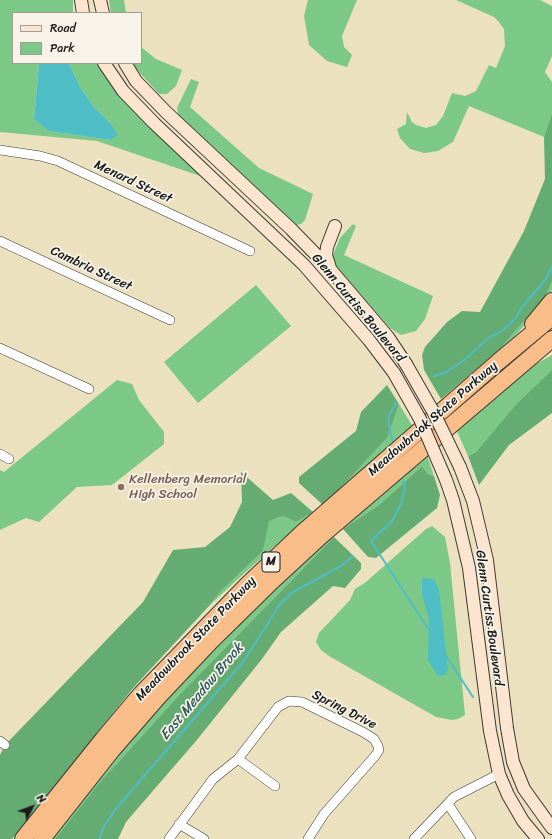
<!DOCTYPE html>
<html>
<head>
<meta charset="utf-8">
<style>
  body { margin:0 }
  #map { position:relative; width:552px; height:839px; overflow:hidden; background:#ece1bf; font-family:Sriracha,sans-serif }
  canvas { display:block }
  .legend { position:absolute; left:12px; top:12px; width:130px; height:52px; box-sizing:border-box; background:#f7f3e8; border:1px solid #9f9d96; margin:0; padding:5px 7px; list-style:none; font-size:12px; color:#1c1c1c }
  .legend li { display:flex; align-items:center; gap:8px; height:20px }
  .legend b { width:20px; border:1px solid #9f9d96 }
  .north { position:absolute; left:12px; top:787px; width:40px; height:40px; -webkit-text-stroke:3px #f7f3e8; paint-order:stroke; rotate:48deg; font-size:11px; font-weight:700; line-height:16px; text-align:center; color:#1c1c1c }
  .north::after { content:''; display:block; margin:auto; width:14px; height:18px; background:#1c1c1c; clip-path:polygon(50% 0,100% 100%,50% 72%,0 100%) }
</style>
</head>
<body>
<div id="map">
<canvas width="552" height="839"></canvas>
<ul class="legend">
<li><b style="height:5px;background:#fce5cf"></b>Road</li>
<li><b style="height:11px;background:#7cc886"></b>Park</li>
</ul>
<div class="north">N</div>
</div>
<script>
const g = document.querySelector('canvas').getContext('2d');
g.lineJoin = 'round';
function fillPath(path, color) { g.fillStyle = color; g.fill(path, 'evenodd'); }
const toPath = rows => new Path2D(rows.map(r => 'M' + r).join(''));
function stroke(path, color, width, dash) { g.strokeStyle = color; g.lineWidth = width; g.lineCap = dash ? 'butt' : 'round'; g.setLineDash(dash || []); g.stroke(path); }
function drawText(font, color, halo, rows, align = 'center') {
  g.font = font + ' Sriracha,sans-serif'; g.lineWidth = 3.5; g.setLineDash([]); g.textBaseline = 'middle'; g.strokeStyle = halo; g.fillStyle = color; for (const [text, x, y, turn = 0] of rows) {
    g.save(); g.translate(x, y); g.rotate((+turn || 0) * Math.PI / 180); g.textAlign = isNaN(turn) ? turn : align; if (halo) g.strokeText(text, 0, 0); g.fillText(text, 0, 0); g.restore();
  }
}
fillPath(toPath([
  [0,0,73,0,73,13,13,13,13,63,39,63,34,119,48,131,110,140,110,123,94,107,80,87,69,63,98,63,116,86,215,181,97,141,0,132],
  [109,0,124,0,126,13,111,13],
  [308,0,357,0,342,36,344,47,352,55,347,67,327,61,309,45,304,16],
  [456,0,540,0,552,6,552,56,545,72,552,82,552,113,544,137,469,106,453,142,438,151,424,153,410,149,400,138,397,129,406,124,407,112,412,122,416,125,426,128,436,125,443,116,452,93,465,96,476,91,489,65,496,68,505,46,504,29,498,21,494,17],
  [141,47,156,59,182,70,176,86,167,94,159,94,131,63,141,63],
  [191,79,199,82,190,107,259,168,313,194,305,220,301,224,292,226,179,118,177,108],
  [353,224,356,226,344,255,433,296,425,319,416,331,401,335,390,328,331,260,340,238],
  [552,282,552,290,538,310,515,336,501,348,546,295],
  [256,285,291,326,198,403,164,362],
  [552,355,552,370,517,403,476,452,468,456,456,429,495,395,534,365],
  [117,380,132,384,139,400,164,432,164,444,112,485,77,487,39,522,26,518,0,530,0,470,4,472],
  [399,404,413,427,324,506,388,437],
  [427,455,434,476,428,474,422,466,379,505,343,529,341,527],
  [313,512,238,579,209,606,221,591,263,551,268,521,283,516,296,522],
  [432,526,445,537,450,563,465,715,458,719,452,720,436,717,329,656,321,650,316,642,319,633,350,600,355,589,366,582,426,529],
  [333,535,334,537,181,693,99,783,55,839,48,839,90,786,163,702,222,641]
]), '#7cc886');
fillPath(toPath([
  [552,113,552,282,546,295,501,348,441,399,424,370,422,355,425,347,447,322,462,311,480,312,524,231,545,179,544,137],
  [552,370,552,413,509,445,479,485,468,456,476,452,517,403],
  [387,385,399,404,388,437,324,506,299,483,299,477,356,431,361,412],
  [422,466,428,474,434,476,440,495,437,508,376,558,368,557,343,529,379,505],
  [241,472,273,500,291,493,313,512,296,522,283,516,269,521,263,551,221,591,209,606,134,687,12,839,0,839,0,755,5,745,143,602,173,550,205,547,230,527,242,502],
  [334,537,361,563,361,569,345,588,333,586,281,632,262,659,196,741,126,822,118,839,55,839,99,783,181,693]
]), '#65ac73');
fillPath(toPath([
  [39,63,69,63,80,87,94,107,110,123,118,135,110,140,48,131,34,119],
  [422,578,434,579,439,590,448,670,445,675,438,676,428,660,429,619,422,594]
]), '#4fbdc5');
stroke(toPath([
  [434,376,447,372,467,358,487,339,503,330,516,318,523,306,546,279,552,267],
  [392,440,388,418,396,403],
  [403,480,405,488,401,504,392,521,371,541,429,630],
  [446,656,473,697],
  [99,839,104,826,119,805,243,662,280,604,293,592,341,566,352,557]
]), '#4fbdc5', 2);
const street = toPath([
  [0,150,40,156,58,161,250,251],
  [0,241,170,320],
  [0,348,89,389],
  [0,454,9,459],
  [0,741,5,745],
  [238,759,275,786],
  [448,804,471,839],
  [179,824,204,839],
  [169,839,213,779,238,759,278,707,289,701,302,702,363,732,374,739,378,746,379,750,375,756,324,814,308,839],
  [414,839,454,797,499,774]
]);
const secondary = toPath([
  [81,0,83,13],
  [100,0,103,13],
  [104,63,123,91,154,123,304,265,369,340,394,373],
  [125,63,136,81,166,112,291,229,330,269,388,337,406,364],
  [330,268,326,255,327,247,335,226],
  [460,467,473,501,487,560,507,728,513,762,524,789,552,828],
  [446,480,453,500,469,568,490,731,499,774,508,795,523,821,538,839]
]);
const highway = toPath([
  [533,324,552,301],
  [23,839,104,738,141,694,247,585,302,533,498,362,552,317],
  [42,839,112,750,159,696,211,641,268,585,321,536,552,339]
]);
stroke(street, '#3b3a34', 10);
stroke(secondary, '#3b3a34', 14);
stroke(highway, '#3b3a34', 18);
stroke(street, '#fff', 9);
stroke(secondary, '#fce5cf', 12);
stroke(highway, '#f8bd88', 16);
const secondaryBridge = toPath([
  [406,364,434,413,460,467],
  [394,373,420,419,446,480]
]);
stroke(secondaryBridge, '#3b3a34', 14, []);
stroke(secondaryBridge, '#fce5cf', 12);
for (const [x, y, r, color] of [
  [121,487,4,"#8d6e63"]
]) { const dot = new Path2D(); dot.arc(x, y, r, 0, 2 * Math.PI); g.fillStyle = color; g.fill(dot); stroke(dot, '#f7f3e8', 1.5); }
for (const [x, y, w] of [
  [271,562,18]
]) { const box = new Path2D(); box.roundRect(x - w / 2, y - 10, w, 20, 3); g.fillStyle = '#f7f3e8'; g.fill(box); stroke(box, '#1c1c1c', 1); }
drawText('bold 12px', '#1c1c1c', null, [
  ["M",271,562]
]);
drawText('13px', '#1c1c1c', '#f7f3e8', [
  ["Menard Street",133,182,25],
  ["Cambria Street",91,269,25],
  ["Glenn Curtiss Boulevard",358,308,50],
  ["Meadowbrook State Parkway",433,419,-41],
  ["Glenn Curtiss Boulevard",489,618,82],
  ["Meadowbrook State Parkway",196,639,-46],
  ["Spring Drive",344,710,27]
]);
drawText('13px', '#785e54', '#f7f3e8', [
  ["Kellenberg Memorial",129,480],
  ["High School",129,495]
], 'left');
drawText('italic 14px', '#305c60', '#f7f3e8', [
  ["East Meadow Brook",202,692,-50]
]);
</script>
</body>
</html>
